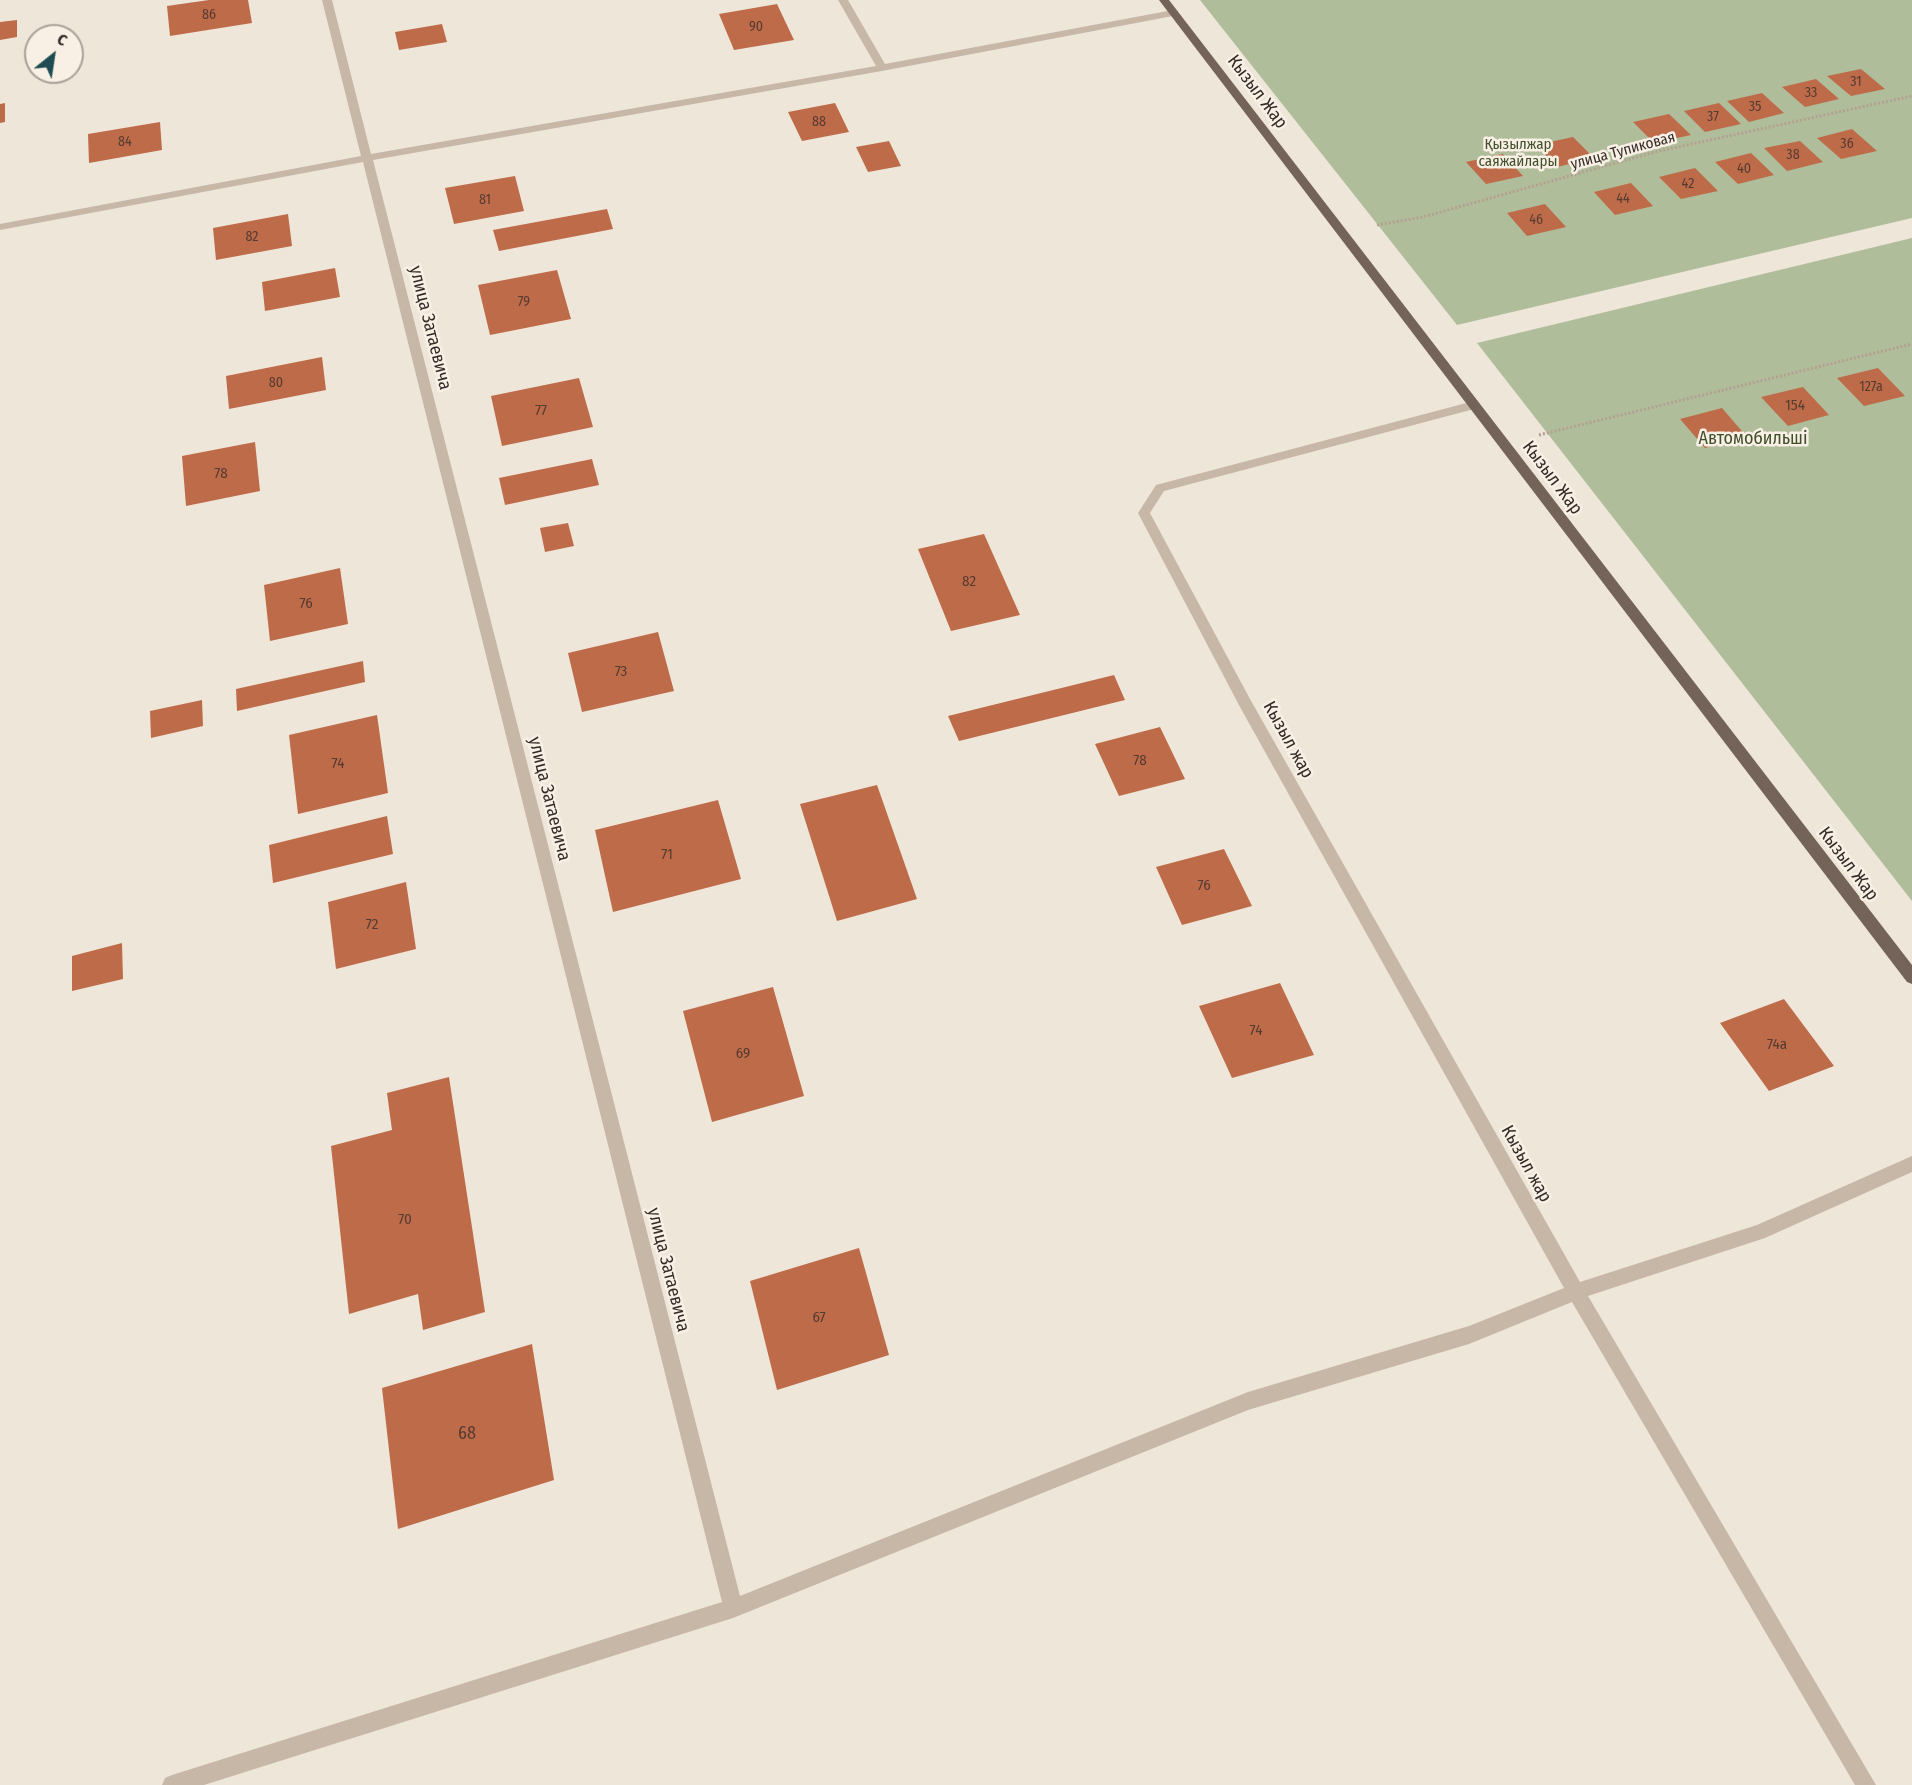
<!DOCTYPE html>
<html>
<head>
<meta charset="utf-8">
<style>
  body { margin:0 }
  #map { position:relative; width:1912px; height:1785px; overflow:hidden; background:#efe6da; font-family:"Fira Sans Condensed",sans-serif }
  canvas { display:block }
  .north { position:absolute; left:24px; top:24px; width:60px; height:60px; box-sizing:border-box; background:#f8f0e5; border:2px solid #a9a199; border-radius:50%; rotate:30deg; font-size:16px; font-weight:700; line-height:24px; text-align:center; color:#332b27 }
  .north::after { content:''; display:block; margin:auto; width:21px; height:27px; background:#1f4c52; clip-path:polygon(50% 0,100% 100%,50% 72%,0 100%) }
</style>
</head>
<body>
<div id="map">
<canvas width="1912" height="1785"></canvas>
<div class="north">С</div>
</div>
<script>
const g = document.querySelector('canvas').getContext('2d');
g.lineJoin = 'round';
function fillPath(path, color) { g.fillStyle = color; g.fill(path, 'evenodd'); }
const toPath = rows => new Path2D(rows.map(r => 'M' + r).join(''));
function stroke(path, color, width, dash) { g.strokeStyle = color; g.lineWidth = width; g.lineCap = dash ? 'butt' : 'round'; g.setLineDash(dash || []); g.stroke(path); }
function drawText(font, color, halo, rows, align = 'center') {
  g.font = font + ' "Fira Sans Condensed",sans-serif'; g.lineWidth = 5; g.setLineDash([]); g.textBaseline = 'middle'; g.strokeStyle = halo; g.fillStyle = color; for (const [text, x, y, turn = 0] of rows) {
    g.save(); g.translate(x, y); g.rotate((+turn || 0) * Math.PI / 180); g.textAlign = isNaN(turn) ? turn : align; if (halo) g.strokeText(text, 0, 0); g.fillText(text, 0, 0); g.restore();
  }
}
fillPath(toPath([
  [1200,0,1912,0,1912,218,1457,325],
  [1912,238,1912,901,1477,343]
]), '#b0bd9b');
fillPath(toPath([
  [209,0,248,0,252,23,170,36,167,6],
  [777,4,794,40,734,50,719,14],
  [17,20,17,37,0,40,0,22],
  [442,24,447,42,399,50,395,32],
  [1861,69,1885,89,1851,96,1827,76],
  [1816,79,1839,99,1805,107,1782,87],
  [1762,93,1784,113,1749,122,1727,101],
  [5,103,5,122,0,123,0,104],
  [835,103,849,132,802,141,788,112],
  [1719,103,1741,124,1705,132,1684,111],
  [1669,114,1691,135,1654,143,1633,122],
  [160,122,162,150,89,163,88,134],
  [1852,129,1877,151,1841,159,1817,138],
  [1573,137,1594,158,1557,167,1536,145],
  [889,141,901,166,868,172,856,147],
  [1800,141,1823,162,1787,171,1764,148],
  [1751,153,1774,175,1738,184,1715,162],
  [1503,154,1523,176,1486,184,1466,162],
  [1695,168,1718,191,1681,199,1659,177],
  [515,176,524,211,454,224,445,188],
  [1631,183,1653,206,1615,215,1594,192],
  [1545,204,1566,227,1527,236,1507,213],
  [607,209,613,229,499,251,493,230],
  [288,214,292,246,216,260,213,228],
  [335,268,340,297,265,311,262,282],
  [557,270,571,319,490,335,478,285],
  [322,357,326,390,229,409,226,376],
  [1878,368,1905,396,1864,406,1837,378],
  [579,378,593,427,502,446,491,396],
  [1803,387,1829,415,1788,426,1761,397],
  [1722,408,1747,437,1705,448,1680,419],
  [255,442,260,491,186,506,182,456],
  [592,459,599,485,505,505,499,478],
  [568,523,574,546,545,552,540,528],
  [984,534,1020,615,951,631,918,549],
  [340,568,348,624,270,641,264,585],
  [658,632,674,691,582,712,568,653],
  [363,661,365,682,237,711,236,689],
  [1114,675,1125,700,959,741,948,716],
  [202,700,203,726,151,738,150,711],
  [377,715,388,793,298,814,289,735],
  [1160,727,1185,779,1119,796,1095,744],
  [877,785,917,899,837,921,800,804],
  [718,800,741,879,613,912,595,830],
  [387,816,393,854,273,883,269,845],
  [1224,849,1252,906,1182,925,1156,867],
  [406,882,416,949,336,969,328,902],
  [122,943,123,979,72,991,72,956],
  [1280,983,1314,1055,1232,1078,1199,1006],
  [773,987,804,1096,712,1122,683,1011],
  [1784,999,1834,1066,1769,1091,1720,1023],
  [449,1077,485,1312,423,1330,418,1294,349,1314,331,1146,392,1130,387,1093],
  [859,1248,889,1355,777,1390,750,1281],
  [532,1344,554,1480,398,1529,382,1388]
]), '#be6b49');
stroke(toPath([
  [1377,225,1423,217,1655,152,1912,96],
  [1539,435,1912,344]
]), '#b2a191', 3, [2, 2]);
fillPath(toPath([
  [322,0,332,0,371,154,876,66,838,0,848,0,885,64,1173,10,1178,13,1173,16,882,71,373,160,740,1596,1248,1392,1469,1326,1564,1288,1240,707,1138,513,1156,485,1474,401,1480,405,1478,408,1164,491,1150,513,1250,699,1580,1282,1757,1225,1912,1156,1912,1172,1765,1238,1588,1296,1876,1785,1855,1785,1572,1302,1469,1344,1248,1410,733,1618,204,1785,162,1785,165,1778,172,1775,722,1602,363,162,0,230,0,224,361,156,322,0]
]), '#c7b7a7');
fillPath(toPath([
  [1159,0,1169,0,1912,965,1912,984,1907,982,1159,0]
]), '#746359');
drawText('14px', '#563b30', null, [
  ["86",209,15],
  ["90",756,27],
  ["31",1856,82],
  ["33",1811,93],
  ["35",1755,107],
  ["37",1713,117],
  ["88",819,122],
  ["84",125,142],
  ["36",1847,144],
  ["38",1793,155],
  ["40",1744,169],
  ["42",1688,184],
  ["44",1623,199],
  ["81",485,200],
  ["46",1536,220],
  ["82",252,237],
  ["79",524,302],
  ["80",276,383],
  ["127а",1871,387]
]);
drawText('15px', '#41502c', '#f8f0e5', [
  ["Қызылжар",1518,145],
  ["саяжайлары",1518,162]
]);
drawText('15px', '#332b27', '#f8f0e5', [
  ["улица Тупиковая",1623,151,-15]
]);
drawText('15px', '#563b30', null, [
  ["154",1795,406],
  ["77",541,411],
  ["78",221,474],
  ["82",969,582],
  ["76",306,604],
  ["73",621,672],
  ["78",1140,761],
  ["74",338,764],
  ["71",667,855],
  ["76",1204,886],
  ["72",372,925],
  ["74",1256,1031],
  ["74а",1777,1045],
  ["69",743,1054],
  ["70",405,1220],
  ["67",819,1318]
]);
drawText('18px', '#332b27', '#f8f0e5', [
  ["Кызыл Жар",1257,92,53],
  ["улица Затаевича",430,328,76],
  ["Кызыл Жар",1552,478,53],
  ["Кызыл жар",1288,740,61],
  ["улица Затаевича",549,799,76],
  ["Кызыл Жар",1848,864,53],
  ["Кызыл жар",1526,1164,61],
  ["улица Затаевича",668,1270,76]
]);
drawText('18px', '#41502c', '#f8f0e5', [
  ["Автомобильші",1753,439]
]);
drawText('18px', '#563b30', null, [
  ["68",467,1434]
]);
</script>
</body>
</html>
